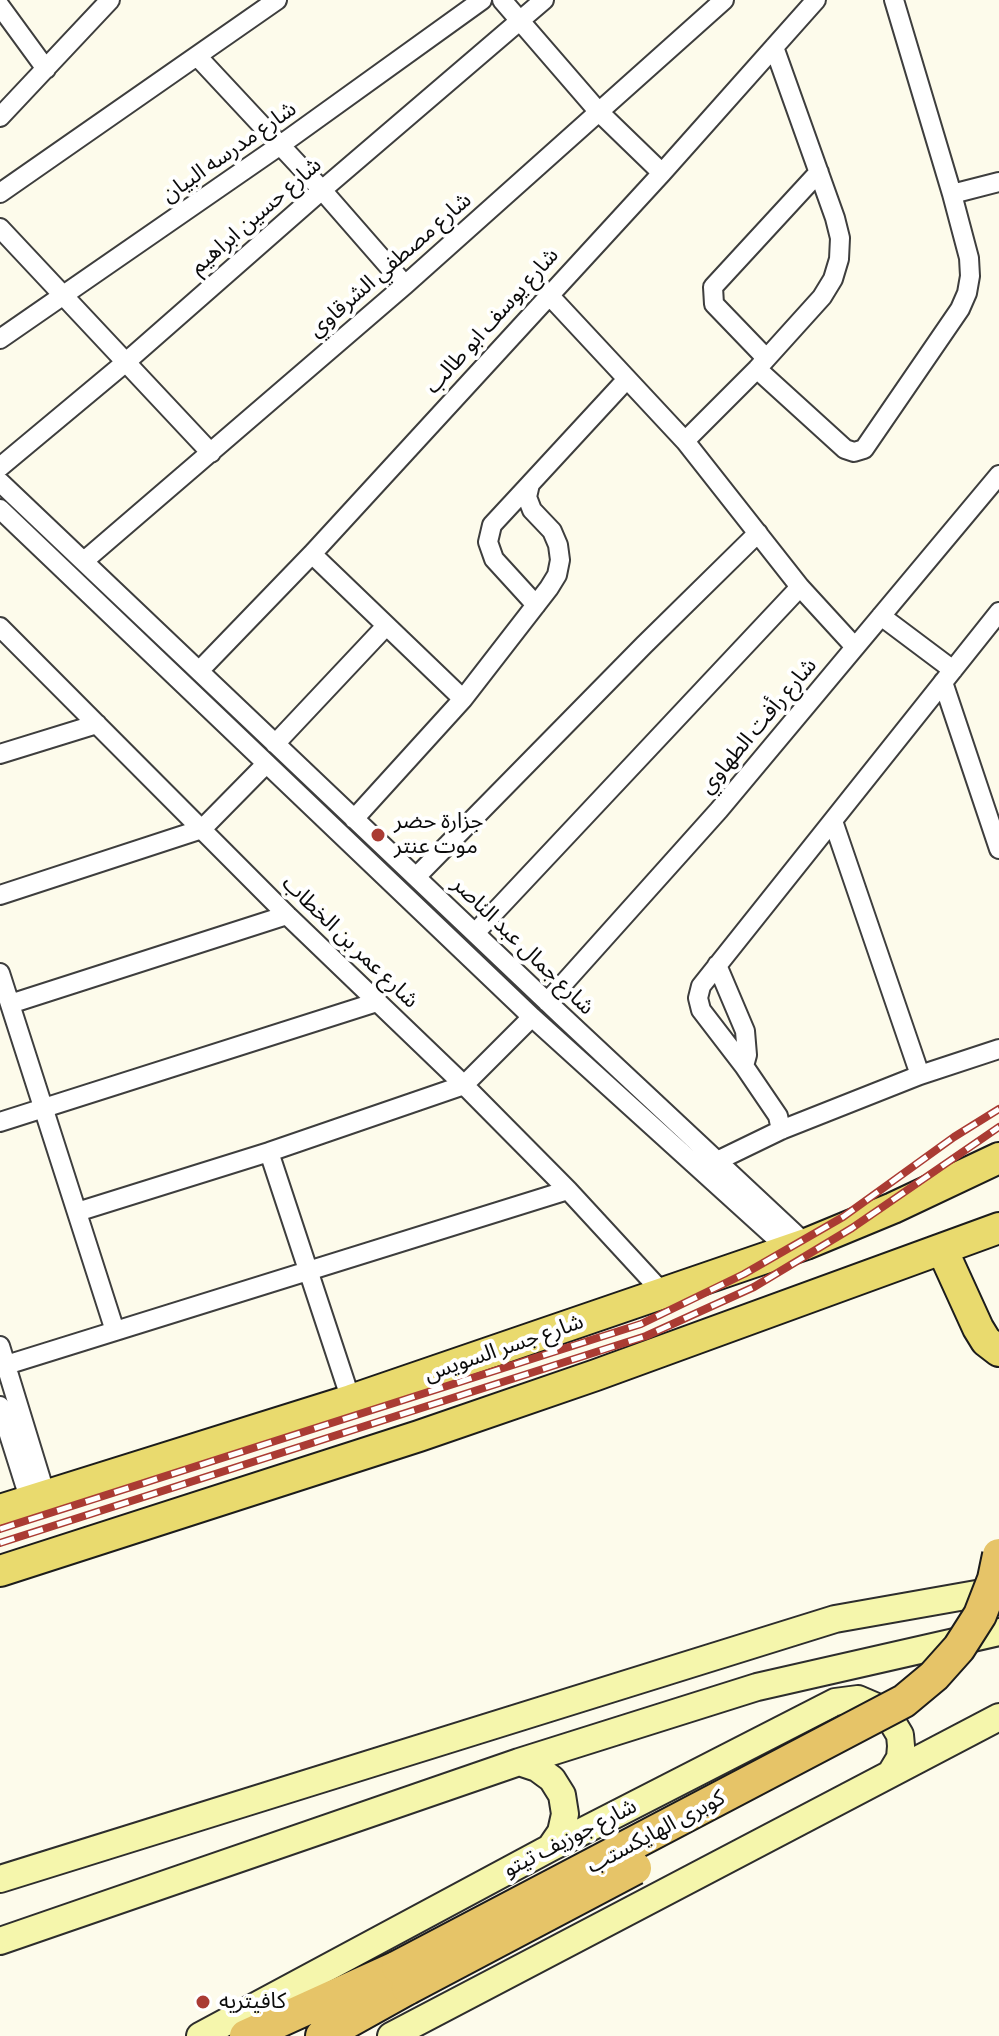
<!DOCTYPE html>
<html>
<head>
<meta charset="utf-8">
<style>
  body { margin:0 }
  canvas { display:block; background:#fdfbeb }
</style>
</head>
<body>
<canvas width="999" height="2036"></canvas>
<script>
const g = document.querySelector('canvas').getContext('2d');
g.lineJoin = 'round';
const toPath = rows => new Path2D(rows.map(r => 'M' + r).join(''));
function stroke(path, color, width, dash) { g.strokeStyle = color; g.lineWidth = width; g.lineCap = dash ? 'butt' : 'round'; g.setLineDash(dash || []); g.stroke(path); }
function drawText(font, color, halo, rows, align = 'center') {
  g.font = font + ' Literata,"Noto Sans Arabic",serif'; g.lineWidth = 8; g.setLineDash([]); g.textBaseline = 'middle'; g.strokeStyle = halo; g.fillStyle = color; for (const [text, x, y, turn = 0] of rows) {
    g.save(); g.translate(x, y); g.rotate((+turn || 0) * Math.PI / 180); g.textAlign = isNaN(turn) ? turn : align; if (halo) g.strokeText(text, 0, 0); g.fillText(text, 0, 0); g.restore();
  }
}
const minor = toPath([
  [502,0,598,111,662,173],
  [0,6,46,69],
  [197,56,322,190,405,285],
  [0,117,110,0],
  [0,193,277,0],
  [952,194,999,182],
  [0,228,211,453],
  [548,294,685,441,800,587,855,647],
  [0,339,279,146,482,0],
  [766,358,714,304,713,287,819,172],
  [757,369,845,449,854,452,864,449,960,309,967,293,970,276,969,258,952,194,894,0],
  [685,441,757,369,822,297,833,279,839,259,840,238,835,218,774,47],
  [0,467,126,362,322,190,544,0],
  [0,482,561,1015,806,1244],
  [530,484,492,525,488,542,494,559,536,605],
  [0,509,532,1017,788,1249],
  [312,554,463,699],
  [84,561,405,285,724,0],
  [881,616,953,670],
  [0,627,287,915,464,1085,568,1190,663,1293],
  [199,671,312,554,662,173,816,0],
  [943,682,999,849],
  [275,744,386,626],
  [0,754,97,724],
  [354,819,463,699,549,588,557,575,560,560,558,545,552,531,532,510,527,497,530,484,627,379],
  [833,821,920,1075],
  [416,877,644,645,758,533],
  [0,895,202,829,266,764],
  [475,933,800,587],
  [717,965,745,1031,747,1055,744,1066],
  [0,973,115,1331],
  [547,1002,719,810,999,475],
  [10,1004,287,915],
  [0,1122,377,1002],
  [781,1130,778,1116,744,1066,701,1010,698,998,701,986,999,612],
  [269,1152,351,1400],
  [717,1161,781,1130,920,1075,999,1049],
  [77,1212,269,1152,464,1085,532,1017],
  [0,1346,46,1496],
  [0,1367,568,1190],
  [0,1406,30,1501]
]);
const secondary = toPath([
  [519,1762,537,1768,552,1779,562,1795,565,1814,561,1832,550,1848],
  [0,1879,835,1619,999,1590],
  [0,1941,519,1762,757,1687,999,1632],
  [200,2036,550,1848,835,1702,858,1699,879,1708,888,1715,900,1735,901,1746,900,1758,891,1773],
  [391,2036,999,1717]
]);
const primary = toPath([
  [942,1249,978,1328,986,1341,999,1351],
  [0,1510,351,1400,806,1244,893,1208,999,1158],
  [0,1571,419,1436,596,1375,999,1228]
]);
const trunk = toPath([
  [246,2036,398,1967],
  [322,2036,408,1988]
]);
stroke(minor, '#3e3e3e', 22);
stroke(secondary, '#2d2d2d', 30);
stroke(primary, '#1c1c1c', 34);
stroke(trunk, '#1c1c1c', 36);
stroke(minor, '#fff', 18);
stroke(secondary, '#f5f6ac', 26);
stroke(primary, '#e9da6e', 30);
stroke(trunk, '#e6c468', 32);
const rail = toPath([
  [0,1529,641,1324,744,1274,843,1217,954,1137,999,1109],
  [0,1543,646,1336,754,1287,852,1228,999,1127]
]);
stroke(rail, '#aa3b33', 8);
stroke(rail, '#fff', 5, [15]);
const trunkBridge = toPath([
  [398,1967,904,1701,934,1676,959,1648,980,1615,994,1579,999,1555],
  [408,1988,635,1868]
]);
stroke(trunkBridge, '#1c1c1c', 36, []);
stroke(trunkBridge, '#e6c468', 32);
for (const [x, y, r, color] of [
  [378,835,8,"#aa3b33"],
  [203,2002,8,"#aa3b33"]
]) { const dot = new Path2D(); dot.arc(x, y, r, 0, 2 * Math.PI); g.fillStyle = color; g.fill(dot); stroke(dot, '#fff', 3); }
drawText('22px', '#0b0b0b', '#fff', [
  ["شارع مدرسه البيان",229,152,-35],
  ["شارع حسين ابراهيم",256,216,-41],
  ["شارع مصطفي الشرقاوي",390,265,-41],
  ["شارع يوسف ابو طالب",492,321,-48],
  ["شارع رأفت الطهاوي",758,726,-50],
  ["شارع عمر بن الخطاب",350,942,44],
  ["شارع جمال عبد الناصر",523,946,44],
  ["شارع جسر السويس",504,1348,-19],
  ["كوبرى الهايكستب",656,1832,-28],
  ["شارع جوزيف تيتو",570,1838,-27]
]);
drawText('22px', '#0b0b0b', '#fff', [
  ["جزارة حضر",394,822],
  ["موت عنتر",394,847],
  ["كافيتريه",219,2002]
], 'left');
</script>
</body>
</html>
